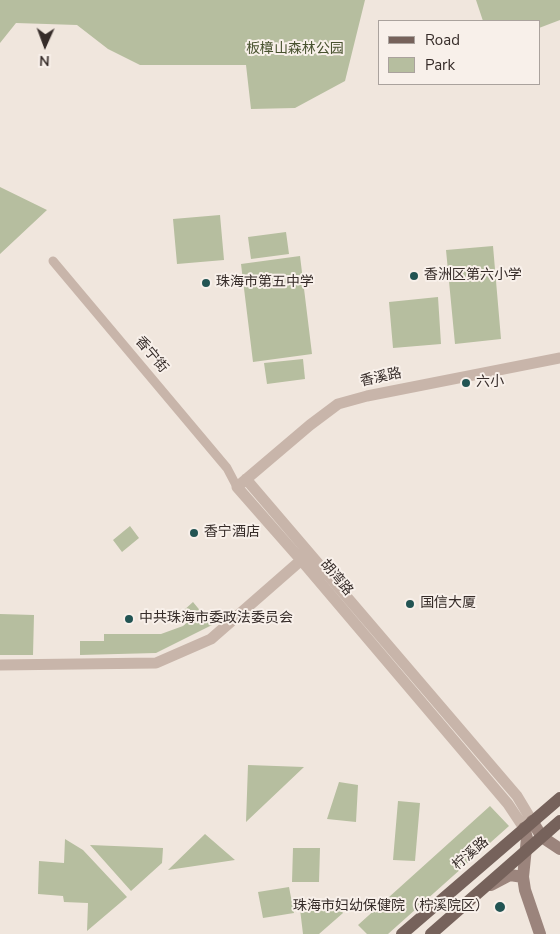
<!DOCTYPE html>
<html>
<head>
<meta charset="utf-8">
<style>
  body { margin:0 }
  #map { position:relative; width:560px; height:934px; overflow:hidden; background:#f0e6dd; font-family:"Nunito Sans",sans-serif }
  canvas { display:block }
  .legend { position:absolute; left:378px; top:20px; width:162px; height:65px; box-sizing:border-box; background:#f8f0ea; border:1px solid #aaa29d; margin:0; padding:6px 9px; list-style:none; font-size:15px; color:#362c29 }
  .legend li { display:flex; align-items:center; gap:10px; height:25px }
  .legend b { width:25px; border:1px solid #aaa29d }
  .north { position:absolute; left:20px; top:20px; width:50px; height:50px; -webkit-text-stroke:4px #f8f0ea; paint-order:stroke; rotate:182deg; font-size:14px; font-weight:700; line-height:20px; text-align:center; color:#362c29 }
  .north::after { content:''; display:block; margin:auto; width:18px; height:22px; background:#362c29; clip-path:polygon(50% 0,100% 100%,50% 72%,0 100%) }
</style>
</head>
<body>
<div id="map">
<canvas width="560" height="934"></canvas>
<ul class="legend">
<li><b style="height:6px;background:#76625b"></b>Road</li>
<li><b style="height:14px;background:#b6be9f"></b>Park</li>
</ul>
<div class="north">N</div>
</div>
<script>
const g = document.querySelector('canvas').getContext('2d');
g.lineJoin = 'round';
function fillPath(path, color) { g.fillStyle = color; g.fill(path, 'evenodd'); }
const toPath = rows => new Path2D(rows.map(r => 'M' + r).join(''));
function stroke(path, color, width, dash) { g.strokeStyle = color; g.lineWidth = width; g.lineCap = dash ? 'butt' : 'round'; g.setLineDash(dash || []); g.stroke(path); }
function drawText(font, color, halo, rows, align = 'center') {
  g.font = font + ' "Nunito Sans","Noto Sans SC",sans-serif'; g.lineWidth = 4; g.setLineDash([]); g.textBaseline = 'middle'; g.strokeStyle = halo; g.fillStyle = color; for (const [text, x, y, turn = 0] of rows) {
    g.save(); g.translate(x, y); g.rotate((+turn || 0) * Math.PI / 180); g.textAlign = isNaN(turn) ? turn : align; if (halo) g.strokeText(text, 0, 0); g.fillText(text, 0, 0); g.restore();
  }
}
fillPath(toPath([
  [0,0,365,0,345,81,295,108,251,109,246,65,140,65,108,49,77,25,16,23,0,43],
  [476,0,560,0,560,20,539,28,539,21,483,21],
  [0,187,47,210,0,254],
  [220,215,224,260,177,264,173,219],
  [286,232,289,254,251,259,248,237],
  [493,246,501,339,455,344,446,250],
  [300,256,312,354,253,362,241,264],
  [438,297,441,344,393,348,389,302],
  [303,359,305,379,267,384,264,363],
  [130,526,139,538,122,552,113,540],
  [193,602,212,625,156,653,80,655,80,641,104,641,104,634,161,634,183,626,190,620,183,611],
  [0,614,34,615,33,655,0,655],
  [248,765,304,767,246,822],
  [339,782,358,785,356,822,327,819],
  [398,801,420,803,415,861,393,860],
  [490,806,509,826,388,934,367,934,358,925],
  [205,834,235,860,168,870],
  [65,839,83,850,127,897,87,931,88,903,64,902,63,896,38,894,39,861,64,863],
  [90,845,163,848,162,863,131,891],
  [293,848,320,848,319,882,292,882],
  [289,887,294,913,263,918,258,892],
  [335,903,343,913,319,934,303,934,300,909]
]), '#b6be9f');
stroke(toPath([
  [53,261,227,468,237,487]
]), '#c8b5aa', 9);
stroke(toPath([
  [246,479,517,796,532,821],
  [0,665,156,663,211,639,307,555],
  [524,828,508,804,301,560,237,487,310,425,338,404,367,396,560,358]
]), '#c8b5aa', 11);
stroke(toPath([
  [532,821,542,837,560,849],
  [524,828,527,838,523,877,525,890,540,934],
  [491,885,510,875,523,877]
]), '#9b847c', 12);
stroke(toPath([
  [402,934,560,798],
  [431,934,560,821]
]), '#76625b', 12);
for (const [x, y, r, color] of [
  [414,276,5,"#225453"],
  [206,283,5,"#225453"],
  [466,383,5,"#225453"],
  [194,533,5,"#225453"],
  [410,604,5,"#225453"],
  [129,619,5,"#225453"],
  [500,907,6,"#225453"]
]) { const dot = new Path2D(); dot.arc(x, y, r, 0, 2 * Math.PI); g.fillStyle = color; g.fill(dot); stroke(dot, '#f8f0ea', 2); }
drawText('14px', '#48522f', '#f8f0ea', [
  ["板樟山森林公园",295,50]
]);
drawText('14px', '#362c29', '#f8f0ea', [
  ["香洲区第六小学",424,276],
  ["珠海市第五中学",216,283],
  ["六小",476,383],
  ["香宁酒店",204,533],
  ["国信大厦",420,604],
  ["中共珠海市委政法委员会",139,619],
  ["珠海市妇幼保健院（柠溪院区）",489,907,"right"]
], 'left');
drawText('14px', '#362c29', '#f8f0ea', [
  ["香宁街",151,355,50],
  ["香溪路",381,378,-12],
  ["胡湾路",336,578,50],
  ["柠溪路",471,854,-41]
]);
</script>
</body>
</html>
